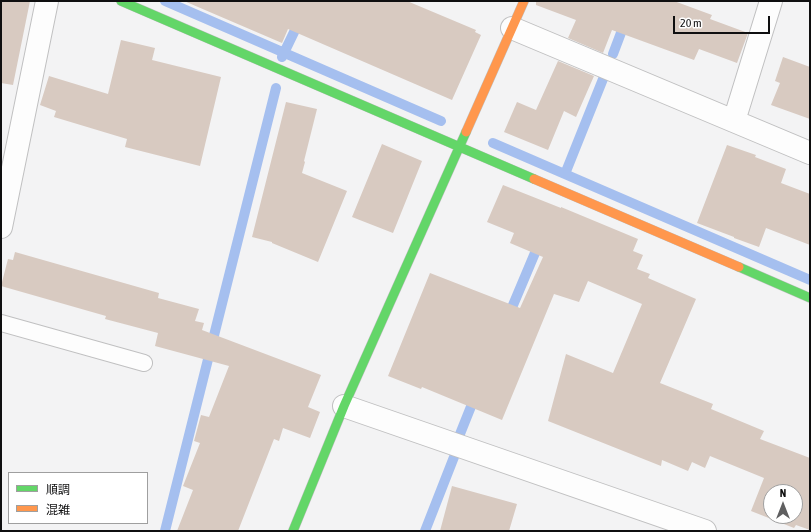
<!DOCTYPE html>
<html>
<head>
<meta charset="utf-8">
<style>
  body { margin:0 }
  #map { position:relative; width:811px; height:532px; overflow:hidden; background:#f3f3f4; font-family:"Asap Condensed","Noto Sans JP",sans-serif }
  canvas { display:block }
  .frame { position:absolute; inset:0; border:2px solid #0f0f10; pointer-events:none }
  .legend { position:absolute; left:8px; top:472px; width:140px; height:52px; box-sizing:border-box; background:#fff; border:1px solid #9f9f9f; margin:0; padding:5px 7px; list-style:none; font-size:12px; color:#0f0f10 }
  .legend li { display:flex; align-items:center; gap:8px; height:20px }
  .legend b { width:20px; border:1px solid #9f9f9f }
  .north { position:absolute; left:763px; top:484px; width:40px; height:40px; box-sizing:border-box; background:#fff; border:1px solid #9f9f9f; border-radius:50%; rotate:0deg; font-size:11px; font-weight:700; line-height:16px; text-align:center; color:#0f0f10 }
  .north::after { content:''; display:block; margin:auto; width:14px; height:18px; background:#5f5f60; clip-path:polygon(50% 0,100% 100%,50% 72%,0 100%) }
  .scale { position:absolute; left:673px; top:16px; width:97px; height:18px; box-sizing:border-box; border:2px solid #0f0f10; border-top:0; padding-left:5px; font-size:12px; line-height:14px; white-space:nowrap; color:#0f0f10; -webkit-text-stroke:3px #fff; paint-order:stroke }
</style>
</head>
<body>
<div id="map">
<canvas width="811" height="532"></canvas>
<div class="frame"></div>
<ul class="legend">
<li><b style="height:5px;background:#63d668"></b>順調</li>
<li><b style="height:5px;background:#ff974d"></b>混雑</li>
</ul>
<div class="north">N</div>
<div class="scale">20 m</div>
</div>
<script>
const g = document.querySelector('canvas').getContext('2d');
g.lineJoin = 'round';
const toPath = rows => new Path2D(rows.map(r => 'M' + r).join(''));
function stroke(path, color, width, dash) { g.strokeStyle = color; g.lineWidth = width; g.lineCap = dash ? 'butt' : 'round'; g.setLineDash(dash || []); g.stroke(path); }
function fillPath(path, color) { g.fillStyle = color; g.fill(path, 'evenodd'); }
stroke(toPath([
  [165,1,441,121],
  [613,54,633,1],
  [282,57,309,1],
  [493,143,810,280],
  [565,174,603,79],
  [508,317,540,241],
  [460,434,476,394],
  [165,531,276,88],
  [425,531,454,457]
]), '#a5bfef', 10);
fillPath(toPath([
  [1,1,30,1,13,85,1,83],
  [184,1,407,1,476,30,475,32,481,35,452,100,288,29,282,43],
  [536,1,674,1,712,15,710,19,748,33,737,63,699,49,694,60,612,30,603,53,568,38,576,20,536,5],
  [121,40,155,48,152,60,221,77,200,166,125,147,127,139,54,117,56,111,40,105,49,76,108,94],
  [783,57,810,67,810,119,771,105,780,83,775,81],
  [558,61,594,76,576,117,564,111,548,150,504,132,517,102,536,110],
  [286,102,317,109,304,161,305,162,302,173,347,191,318,262,272,243,272,242,252,237],
  [382,144,422,161,393,233,352,217],
  [727,145,756,155,755,157,786,169,781,183,810,194,810,245,766,228,759,247,734,238,734,237,697,223],
  [503,185,561,208,561,207,638,239,633,251,643,255,637,269,650,274,648,278,696,299,660,383,713,404,711,409,764,431,760,439,810,458,810,530,796,525,794,528,751,511,764,478,710,456,705,468,692,462,688,471,662,460,661,466,548,421,566,354,613,373,642,304,588,281,579,302,554,294,502,420,422,387,421,389,388,376,430,273,520,308,543,257,510,243,514,233,487,222],
  [771,492,795,492,795,516,771,516],
  [15,252,159,293,158,298,199,309,195,321,204,323,202,330,321,375,308,407,320,412,310,438,283,428,279,441,274,439,238,531,177,531,193,490,183,486,200,443,194,441,201,415,209,417,229,366,155,346,158,333,105,319,106,316,1,286,8,259,13,260],
  [452,486,517,504,509,531,440,531]
]), '#d8cac1');
const lane = toPath([
  [1,323,144,363]
]);
const street = toPath([
  [512,28,810,153],
  [734,121,771,1],
  [1,227,47,1],
  [344,406,705,531]
]);
const fast = toPath([
  [121,1,534,179],
  [739,267,810,298],
  [293,531,344,406,466,132]
]);
const slow = toPath([
  [466,132,524,1],
  [534,179,739,267]
]);
stroke(lane, '#c0c0c1', 18);
stroke(street, '#c0c0c1', 24);
stroke(fast, '#c0c0c1', 10);
stroke(slow, '#c0c0c1', 10);
stroke(lane, '#fdfdfd', 16);
stroke(street, '#fdfdfd', 22);
stroke(fast, '#63d668', 9);
stroke(slow, '#ff974d', 9);
</script>
</body>
</html>
